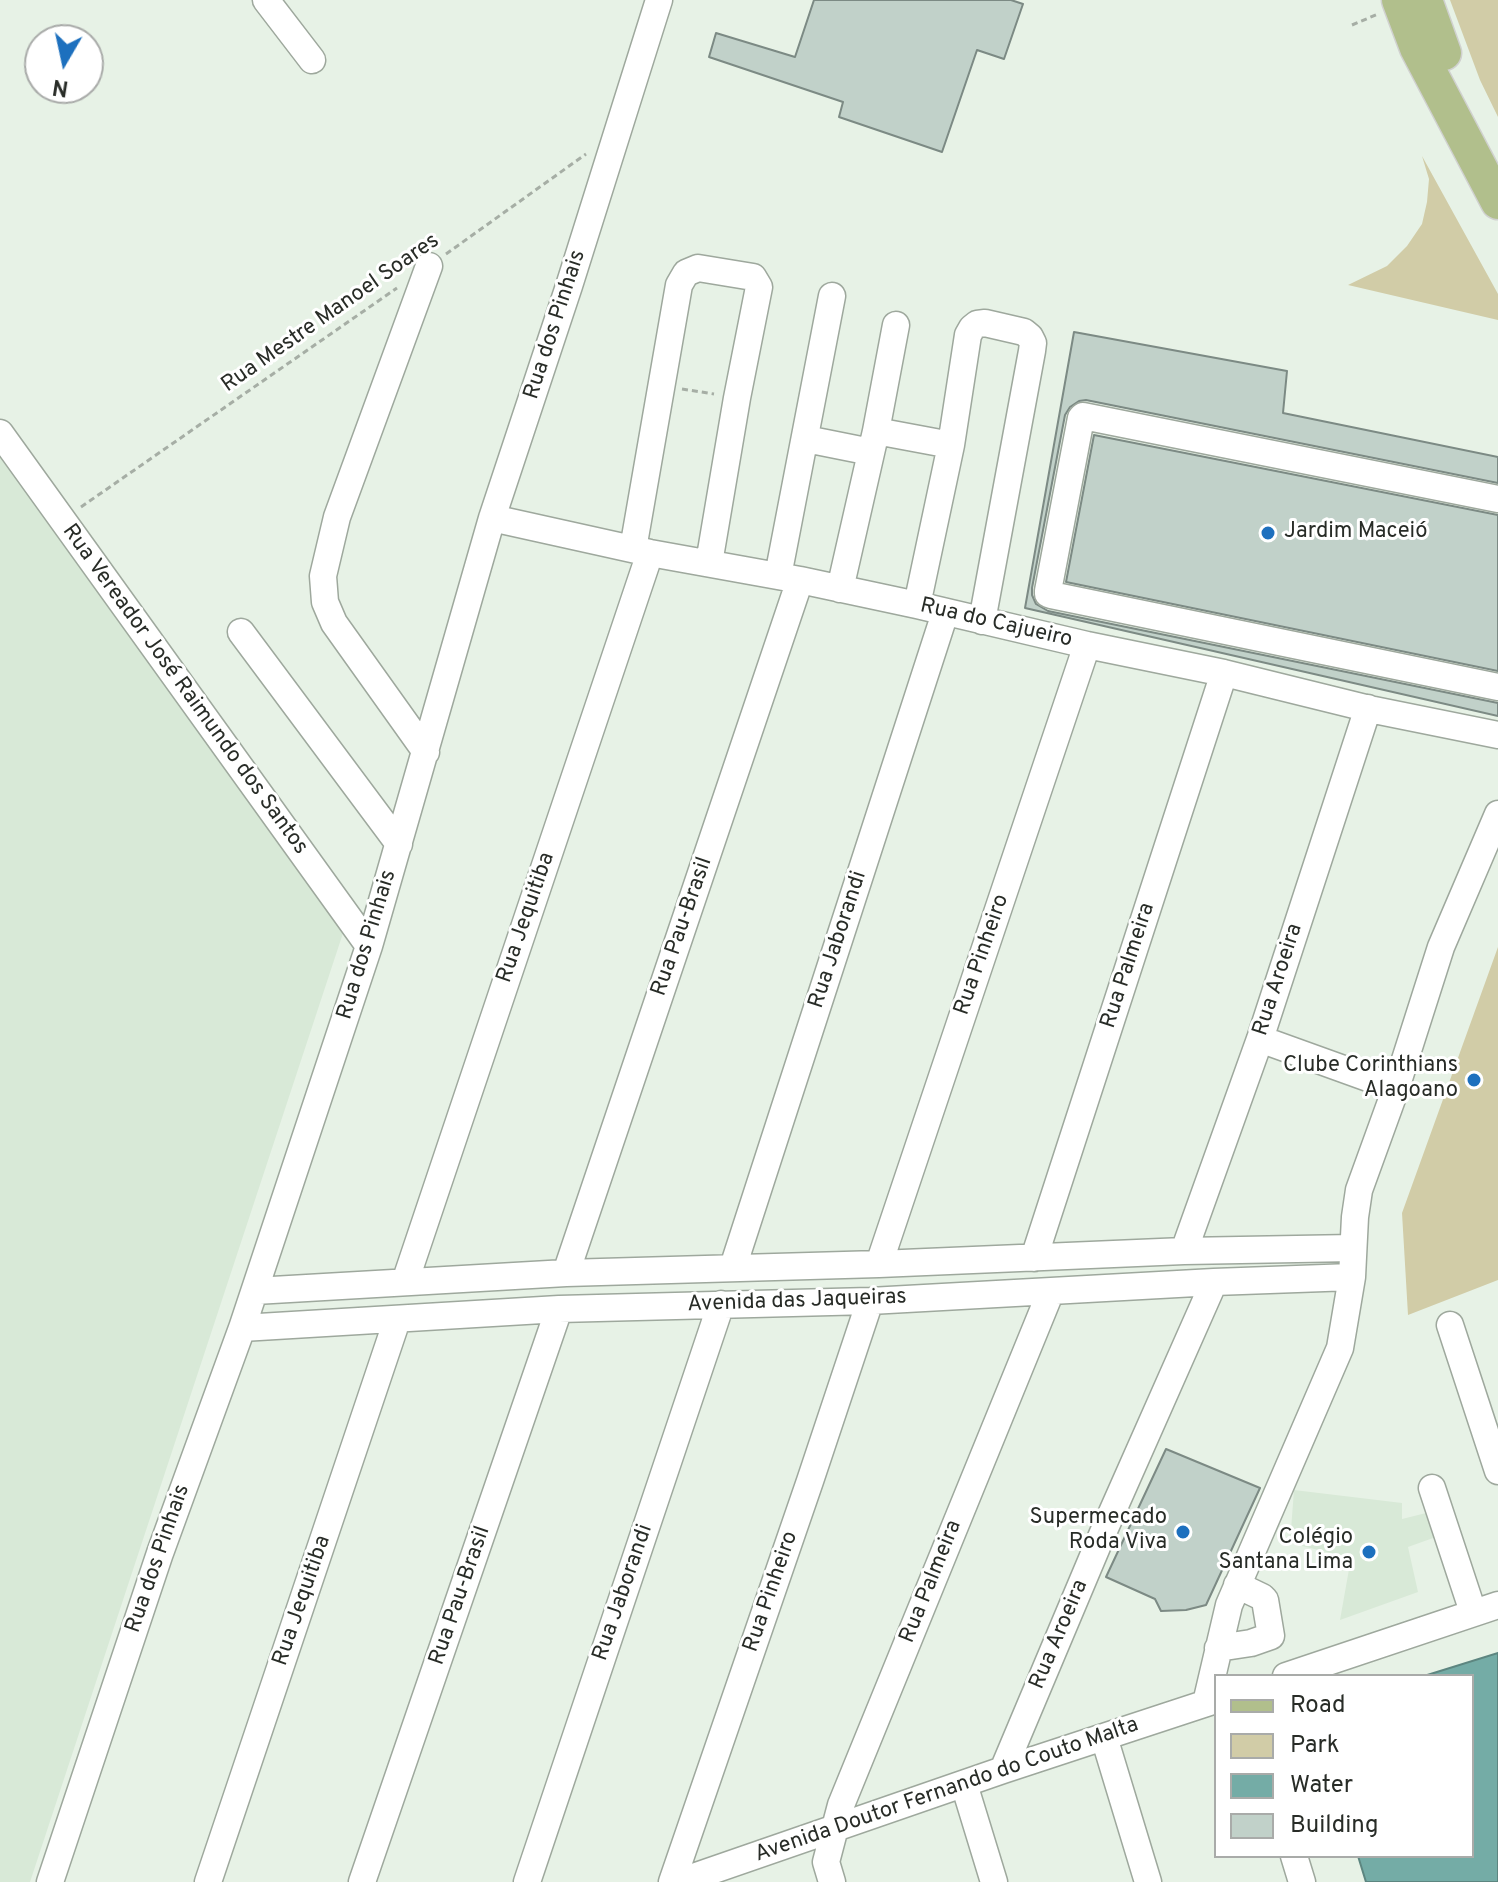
<!DOCTYPE html>
<html>
<head>
<meta charset="utf-8">
<style>
  body { margin:0 }
  #map { position:relative; width:1498px; height:1882px; overflow:hidden; background:#e7f2e6; font-family:Overpass,sans-serif }
  canvas { display:block }
  .legend { position:absolute; left:1214px; top:1674px; width:260px; height:184px; box-sizing:border-box; background:#fff; border:2px solid #a9aba9; margin:0; padding:10px 14px; list-style:none; font-size:24px; color:#282c27 }
  .legend li { display:flex; align-items:center; gap:16px; height:40px }
  .legend b { width:40px; border:2px solid #a9aba9 }
  .north { position:absolute; left:24px; top:24px; width:80px; height:80px; box-sizing:border-box; background:#fff; border:2px solid #a9aba9; border-radius:50%; rotate:189deg; font-size:22px; font-weight:700; line-height:32px; text-align:center; color:#282c27 }
  .north::after { content:''; display:block; margin:auto; width:28px; height:36px; background:#1d70be; clip-path:polygon(50% 0,100% 100%,50% 72%,0 100%) }
</style>
</head>
<body>
<div id="map">
<canvas width="1498" height="1882"></canvas>
<ul class="legend">
<li><b style="height:10px;background:#b1bf8c"></b>Road</li>
<li><b style="height:22px;background:#d1cca7"></b>Park</li>
<li><b style="height:22px;background:#74aca6"></b>Water</li>
<li><b style="height:22px;background:#c1d1c9"></b>Building</li>
</ul>
<div class="north">N</div>
</div>
<script>
const g = document.querySelector('canvas').getContext('2d');
g.lineJoin = 'round';
function fillPath(path, color) { g.fillStyle = color; g.fill(path, 'evenodd'); }
const toPath = rows => new Path2D(rows.map(r => 'M' + r).join(''));
function stroke(path, color, width, dash) { g.strokeStyle = color; g.lineWidth = width; g.lineCap = dash ? 'butt' : 'round'; g.setLineDash(dash || []); g.stroke(path); }
function drawText(font, color, halo, rows, align = 'center') {
  g.font = font + ' Overpass,sans-serif'; g.lineWidth = 6; g.setLineDash([]); g.textBaseline = 'middle'; g.strokeStyle = halo; g.fillStyle = color; for (const [text, x, y, turn = 0] of rows) {
    g.save(); g.translate(x, y); g.rotate((+turn || 0) * Math.PI / 180); g.textAlign = isNaN(turn) ? turn : align; if (halo) g.strokeText(text, 0, 0); g.fillText(text, 0, 0); g.restore();
  }
}
fillPath(toPath([
  [0,436,346,924,30,1882,0,1882],
  [1294,1490,1402,1503,1402,1519,1438,1510,1447,1533,1408,1547,1418,1592,1340,1620,1351,1558,1290,1543]
]), '#d8e9d7');
fillPath(toPath([
  [1450,0,1498,0,1498,117,1480,80],
  [1422,156,1498,294,1498,320,1348,285,1387,266,1407,246,1422,224,1427,202,1429,179],
  [1498,947,1498,1280,1408,1315,1402,1213]
]), '#d1cca7');
const water = toPath([
  [1498,1653,1498,1882,1366,1882,1358,1856,1472,1856,1472,1676,1424,1676,1498,1653]
]);
fillPath(water, '#74aca6');
stroke(water, '#5d8680', 2);
const building = toPath([
  [814,0,1011,0,1023,4,1004,59,977,50,942,152,839,117,843,102,709,57,716,33,795,57,814,0],
  [1074,332,1287,371,1283,413,1498,457,1498,483,1086,400,1079,401,1070,407,1065,415,1032,588,1032,595,1036,604,1048,611,1498,703,1498,716,1025,608,1074,332],
  [1094,435,1498,515,1498,671,1066,582,1094,435],
  [1166,1449,1260,1488,1206,1605,1186,1610,1161,1611,1155,1599,1106,1577,1166,1449]
]);
fillPath(building, '#c1d1c9');
stroke(building, '#7c8a84', 2);
const minor = toPath([
  [266,0,312,60],
  [876,431,951,445],
  [0,433,369,946],
  [806,439,871,452],
  [1498,499,1083,416,1081,418,1048,591,1048,594,1051,595,1498,687],
  [492,518,650,553,800,580,917,605,1087,645,1224,673,1374,710,1498,735],
  [633,549,679,285,686,273,698,268,753,277,759,287,737,398,709,563],
  [778,576,832,296],
  [840,589,876,431,896,325],
  [917,605,951,445,968,335,972,328,977,324,985,323,1024,332,1030,337,1033,343,1032,351,982,621],
  [241,632,399,844],
  [426,752,334,623,325,602,323,576,337,517,429,266],
  [1260,1039,1396,1088],
  [1184,1251,1260,1039,1368,708],
  [1034,1258,1224,673],
  [879,1264,1087,645],
  [733,1267,945,613],
  [566,1273,800,580],
  [405,1282,650,553],
  [255,1291,566,1273,879,1264,1184,1251,1353,1248],
  [1450,1325,1498,1471],
  [242,1328,559,1309,870,1301,1214,1282,1352,1277],
  [1432,1488,1473,1612],
  [1218,1648,1251,1643,1271,1636,1265,1600,1262,1597,1237,1585],
  [1286,1676,1498,1605],
  [1206,1703,1229,1605,1340,1348,1352,1277,1355,1217,1359,1190,1396,1088,1441,947,1498,814],
  [1104,1737,1148,1882],
  [1003,1770,1102,1535,1214,1282],
  [964,1784,994,1882],
  [1294,1856,1302,1882],
  [50,1882,160,1553,242,1328,369,946,492,518,569,286,659,0],
  [208,1882,397,1320],
  [362,1882,559,1309],
  [527,1882,721,1304],
  [672,1882,810,1481,870,1301],
  [679,1882,1003,1770,1216,1700],
  [832,1882,826,1862,841,1805,1051,1291]
]);
const major = toPath([
  [1399,0,1417,48,1498,202],
  [1425,0,1444,53]
]);
stroke(minor, '#9ea89d', 29);
stroke(major, '#d0d1cf', 37);
stroke(toPath([
  [1352,25,1378,14],
  [446,254,586,154],
  [682,389,714,394],
  [81,507,397,288]
]), '#a6aea5', 3, [6, 4]);
stroke(minor, '#fff', 26);
stroke(major, '#b1bf8c', 34);
for (const [x, y, r, color] of [
  [1268,533,8,"#1d70be"],
  [1474,1080,8,"#1d70be"],
  [1183,1532,8,"#1d70be"],
  [1369,1552,8,"#1d70be"]
]) { const dot = new Path2D(); dot.arc(x, y, r, 0, 2 * Math.PI); g.fillStyle = color; g.fill(dot); stroke(dot, '#fff', 3); }
drawText('22px', '#282c27', '#fff', [
  ["Rua Mestre Manoel Soares",331,314,-35],
  ["Rua dos Pinhais",556,325,-72],
  ["Rua do Cajueiro",996,624,13],
  ["Rua Vereador José Raimundo dos Santos",184,690,54],
  ["Rua Jequitiba",527,918,-71],
  ["Rua Pau-Brasil",683,927,-71],
  ["Rua Jaborandi",839,940,-72],
  ["Rua dos Pinhais",368,945,-73],
  ["Rua Pinheiro",983,955,-71],
  ["Rua Palmeira",1129,966,-72],
  ["Rua Aroeira",1279,980,-72],
  ["Avenida das Jaqueiras",797,1302,-2],
  ["Rua dos Pinhais",159,1559,-71],
  ["Rua Palmeira",932,1582,-68],
  ["Rua Pinheiro",772,1592,-71],
  ["Rua Jaborandi",624,1593,-71],
  ["Rua Pau-Brasil",461,1596,-71],
  ["Rua Jequitiba",303,1601,-71],
  ["Rua Aroeira",1060,1635,-67],
  ["Avenida Doutor Fernando do Couto Malta",947,1791,-19]
]);
drawText('22px', '#282c27', '#fff', [
  ["Jardim Maceió",1284,533,"left"],
  ["Clube Corinthians",1458,1067],
  ["Alagoano",1458,1092],
  ["Supermecado",1167,1519],
  ["Roda Viva",1167,1544],
  ["Colégio",1353,1539],
  ["Santana Lima",1353,1564]
], 'right');
</script>
</body>
</html>
